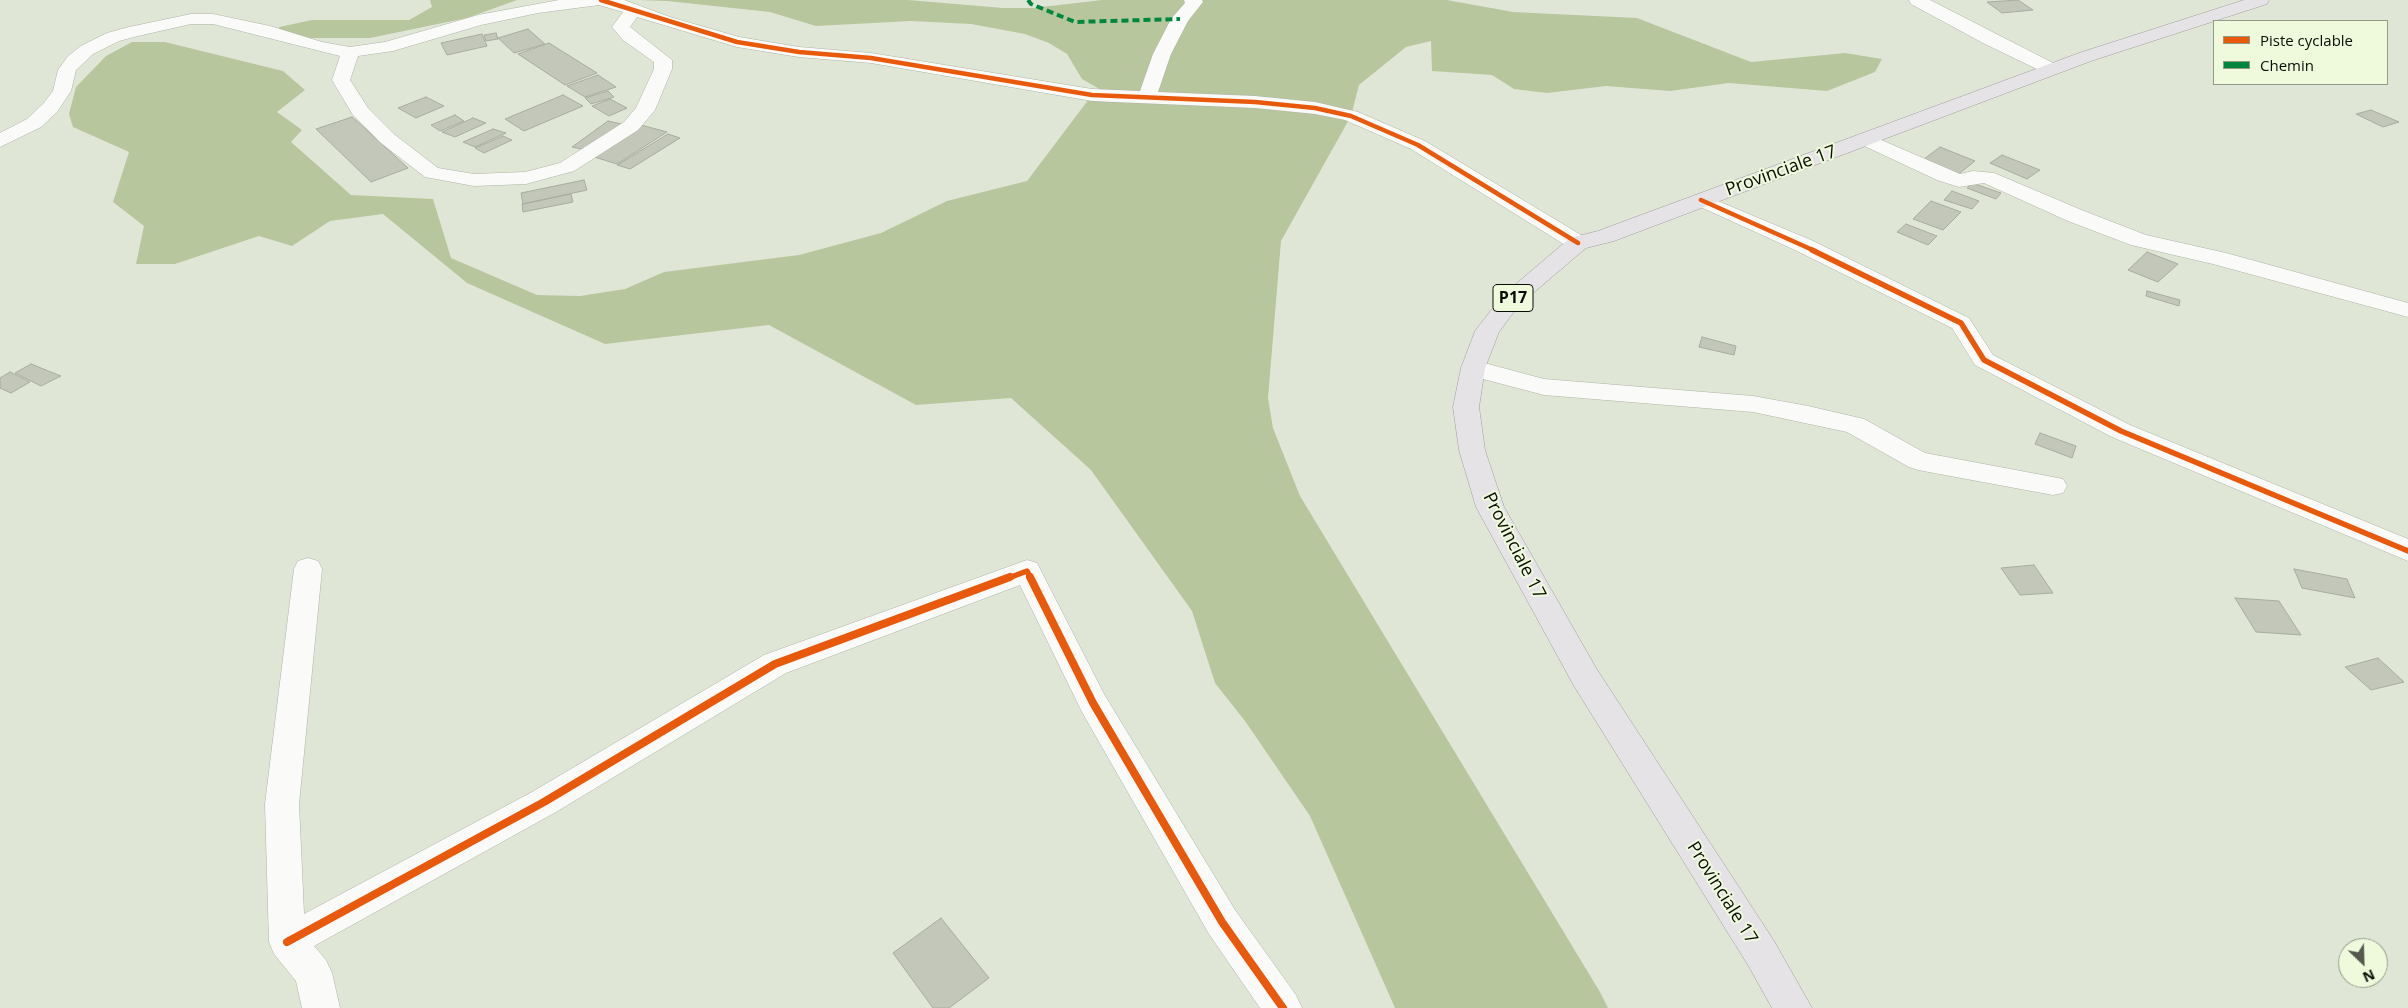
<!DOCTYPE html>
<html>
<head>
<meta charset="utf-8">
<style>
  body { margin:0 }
  #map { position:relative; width:2408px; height:1008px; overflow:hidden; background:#e0e6d6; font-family:"Open Sans",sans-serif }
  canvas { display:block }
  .legend { position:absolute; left:2213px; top:20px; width:175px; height:65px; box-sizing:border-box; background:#effadc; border:1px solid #939b86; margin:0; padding:6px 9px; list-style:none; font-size:15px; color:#0a0d05 }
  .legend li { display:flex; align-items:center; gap:10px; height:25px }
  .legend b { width:25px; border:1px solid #939b86 }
  .north { position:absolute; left:2338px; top:938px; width:50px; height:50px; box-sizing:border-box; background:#effadc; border:1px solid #939b86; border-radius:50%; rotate:156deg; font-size:14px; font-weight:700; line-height:20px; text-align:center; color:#0a0d05 }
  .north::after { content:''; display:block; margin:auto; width:18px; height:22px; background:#55594e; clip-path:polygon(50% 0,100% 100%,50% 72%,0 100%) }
</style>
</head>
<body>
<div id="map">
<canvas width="2408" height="1008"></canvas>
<ul class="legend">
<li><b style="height:6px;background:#e8590c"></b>Piste cyclable</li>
<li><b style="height:6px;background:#00873e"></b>Chemin</li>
</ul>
<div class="north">N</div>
</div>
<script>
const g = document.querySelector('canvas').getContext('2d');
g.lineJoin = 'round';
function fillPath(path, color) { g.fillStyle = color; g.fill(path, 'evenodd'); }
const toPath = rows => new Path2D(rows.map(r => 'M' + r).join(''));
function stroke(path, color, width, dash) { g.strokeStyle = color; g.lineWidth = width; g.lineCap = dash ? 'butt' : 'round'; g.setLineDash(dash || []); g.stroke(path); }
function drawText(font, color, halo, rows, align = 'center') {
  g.font = font + ' "Open Sans",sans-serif'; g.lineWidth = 4; g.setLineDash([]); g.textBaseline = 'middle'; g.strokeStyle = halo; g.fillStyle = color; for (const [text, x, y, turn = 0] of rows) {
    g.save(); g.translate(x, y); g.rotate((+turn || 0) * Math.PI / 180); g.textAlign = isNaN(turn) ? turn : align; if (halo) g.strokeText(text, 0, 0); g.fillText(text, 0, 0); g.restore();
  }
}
fillPath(toPath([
  [430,0,517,0,467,18,370,38,280,38,279,27,312,20,409,20,432,7],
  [637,0,908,0,1003,8,1033,8,1102,0,1447,0,1513,12,1637,18,1751,62,1845,53,1882,59,1875,72,1827,91,1729,83,1670,91,1606,86,1547,93,1514,89,1492,75,1432,71,1431,41,1406,47,1359,85,1351,116,1281,241,1268,398,1273,428,1300,496,1600,992,1608,1008,1395,1008,1310,816,1245,721,1215,683,1192,611,1091,470,1011,398,916,405,769,325,605,344,467,283,383,214,330,221,292,246,259,236,175,264,136,264,144,226,113,202,129,152,73,127,69,114,76,87,106,56,132,42,165,42,283,71,305,90,277,112,302,130,291,142,351,195,433,199,451,258,537,295,580,296,625,289,664,272,799,255,881,233,947,201,1027,181,1092,95,1103,91,1082,79,1067,54,1049,43,1025,34,971,24,911,21,816,26,770,12,667,1]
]), '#b8c69e');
const building = toPath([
  [2018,0,2033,10,2002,13,1987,2,2018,0],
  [528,29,545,44,514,53,498,38,528,29],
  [496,33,498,39,486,41,484,35,496,33],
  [482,34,487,46,447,55,441,43,482,34],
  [549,43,597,73,565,85,518,54,549,43],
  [598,75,616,87,585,97,567,86,598,75],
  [608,91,614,97,591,104,585,98,608,91],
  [563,95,583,106,524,131,505,119,563,95],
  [426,97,444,106,416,118,398,108,426,97],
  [610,99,627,108,609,116,592,106,610,99],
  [2371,110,2399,122,2383,127,2356,114,2371,110],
  [455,115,464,121,440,131,431,125,455,115],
  [352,117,358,122,408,168,371,182,316,129,352,117],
  [473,118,486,123,455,137,442,132,473,118],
  [608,121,626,125,590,151,572,147,608,121],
  [641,125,667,132,617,164,591,156,641,125],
  [493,129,506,133,475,147,463,142,493,129],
  [668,134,680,138,630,169,617,165,668,134],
  [503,136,512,140,484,153,475,148,503,136],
  [1940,147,1975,161,1956,176,1920,162,1940,147],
  [2002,155,2040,170,2027,179,1990,163,2002,155],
  [584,180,587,190,523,204,521,193,584,180],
  [1972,183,2001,193,1996,199,1967,188,1972,183],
  [1952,191,1979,201,1972,209,1944,200,1952,191],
  [571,194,573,202,523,212,522,204,571,194],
  [1931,201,1961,212,1943,230,1913,219,1931,201],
  [1906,224,1937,236,1928,245,1897,232,1906,224],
  [2147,252,2178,264,2158,282,2128,270,2147,252],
  [2147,291,2180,300,2179,306,2146,296,2147,291],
  [1702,337,1736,346,1734,355,1699,347,1702,337],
  [31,364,61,376,41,386,15,373,31,364],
  [10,372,30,382,11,393,0,388,0,378,10,372],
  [2040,433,2076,446,2072,458,2035,444,2040,433],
  [2034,565,2053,593,2020,595,2001,568,2034,565],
  [2294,569,2347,579,2355,598,2302,588,2294,569],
  [2235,598,2279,601,2301,635,2256,632,2235,598],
  [2378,658,2404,682,2371,690,2345,667,2378,658],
  [941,918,989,978,949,1008,933,1008,893,953,941,918]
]);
fillPath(building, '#c2c7b9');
stroke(building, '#a7aca0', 1);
const minor = toPath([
  [559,0,624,0,670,17,739,37,799,47,871,53,1092,89,1140,91,1153,54,1171,19,1185,3,1184,0,1202,0,1203,2,1188,21,1171,54,1158,92,1255,96,1315,102,1358,112,1425,141,1586,238,1589,243,1586,248,1578,250,1570,248,1411,149,1345,120,1315,114,1255,108,1092,101,871,63,799,57,737,47,637,17,630,27,672,60,672,69,655,110,638,130,574,171,526,184,474,186,425,177,381,143,353,115,332,80,340,56,213,24,191,24,138,36,119,41,93,54,76,70,71,91,57,112,41,127,0,147,0,133,27,119,43,104,53,91,58,70,68,56,81,46,107,33,129,27,191,14,213,14,270,26,322,42,350,47,385,42,478,15,559,0],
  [599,5,623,12,612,27,623,40,654,62,654,69,636,108,624,122,560,163,525,172,474,174,438,168,395,135,368,108,350,80,358,56,393,51,481,25,538,13,599,5],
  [1909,0,1930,0,2057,65,2060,69,2057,73,2045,73,1983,43,1911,4,1909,0],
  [1865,133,1960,174,1973,171,1994,173,2084,211,2146,235,2226,253,2408,303,2408,317,2213,264,2131,245,2068,221,1984,183,1959,187,1937,180,1858,143,1855,139,1858,135,1865,133],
  [1701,194,1811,240,1969,318,1993,355,2130,425,2408,539,2408,561,2112,437,1975,365,1952,328,1795,250,1694,204,1690,200,1694,196,1701,194],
  [1473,360,1544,379,1753,396,1808,406,1864,419,1925,453,2053,477,2063,479,2067,486,2063,493,2053,495,1918,470,1909,467,1847,432,1753,412,1544,395,1464,374,1461,368,1464,362,1473,360],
  [308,558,318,561,322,569,299,804,304,914,532,792,764,655,1027,560,1037,563,1104,694,1235,910,1296,995,1302,1008,1260,1008,1209,934,1082,712,1020,585,786,673,556,812,314,946,326,960,332,973,340,1008,302,1008,296,981,274,954,269,942,265,804,294,569,298,561,308,558]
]);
const major = toPath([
  [2244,0,2269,0,2267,4,2091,61,1614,241,1586,248,1519,305,1499,332,1485,368,1479,407,1485,450,1504,507,1596,668,1774,941,1812,1008,1772,1008,1748,965,1574,686,1476,507,1459,450,1453,407,1461,368,1475,331,1503,295,1570,238,1598,231,2079,53,2244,0]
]);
stroke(minor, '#aeb3a6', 1);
stroke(major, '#9f9c9e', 1);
fillPath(minor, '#fafbf9');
fillPath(major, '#e6e3e7');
stroke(toPath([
  [1028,0,1031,4,1075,22,1180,19]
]), '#00873e', 4, [7, 4]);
stroke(toPath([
  [601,0,737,42,799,52,871,58,1092,95,1255,102,1315,108,1351,116,1418,145,1578,243],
  [1701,200,1815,251]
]), '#e8590c', 4.5);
stroke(toPath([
  [1812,250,1961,323,1984,360,2121,431,2408,551],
  [1006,579,1027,571,1031,579]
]), '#e8590c', 5.5);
stroke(toPath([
  [1030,577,1093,703,1222,922,1283,1008],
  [287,942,544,802,775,664,1010,577]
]), '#e8590c', 8);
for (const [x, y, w] of [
  [1513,298,40]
]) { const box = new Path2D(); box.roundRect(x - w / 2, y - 13.5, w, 27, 4); g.fillStyle = '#effadc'; g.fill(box); stroke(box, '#0a0d05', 1); }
drawText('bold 16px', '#0a0d05', null, [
  ["P17",1513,298]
]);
drawText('18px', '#0a0d05', '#effadc', [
  ["Provinciale 17",1781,171,-20],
  ["Provinciale 17",1514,546,63],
  ["Provinciale 17",1722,893,58]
]);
</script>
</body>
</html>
